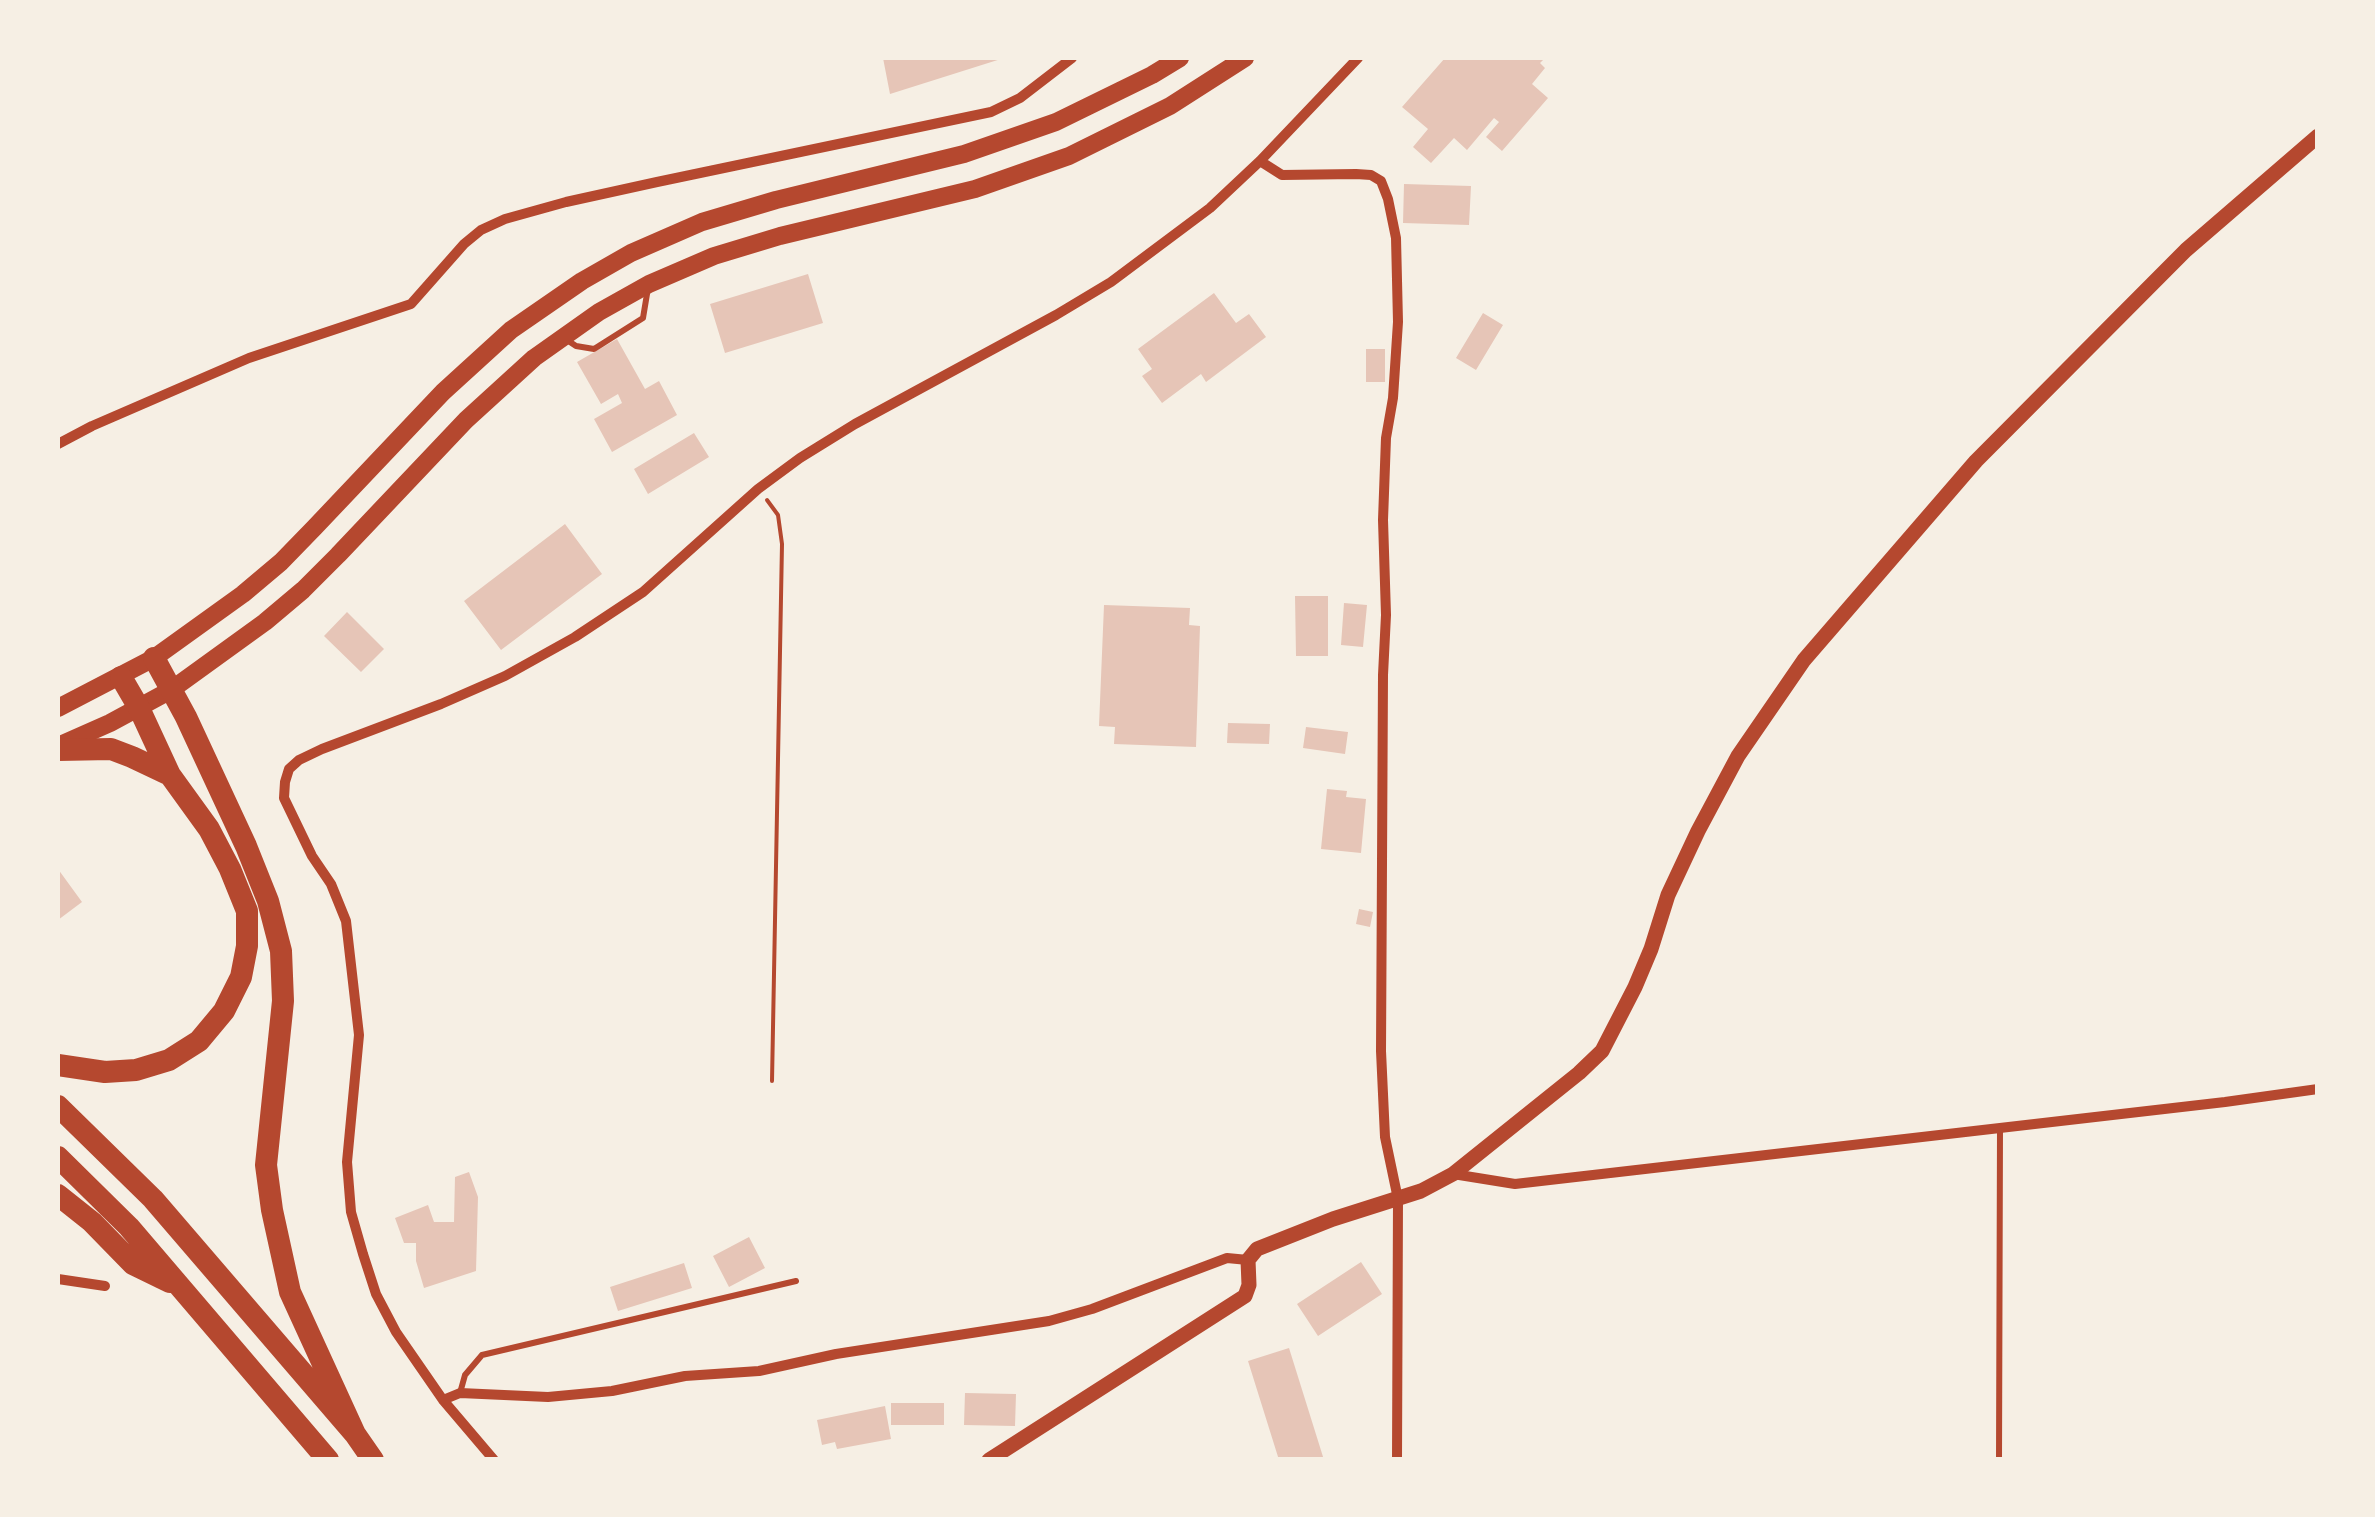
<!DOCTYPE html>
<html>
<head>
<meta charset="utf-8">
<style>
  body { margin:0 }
  #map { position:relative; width:2375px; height:1517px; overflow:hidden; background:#f6efe4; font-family:"Open Sans",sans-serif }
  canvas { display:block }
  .frame { position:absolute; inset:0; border:60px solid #f6efe4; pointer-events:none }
</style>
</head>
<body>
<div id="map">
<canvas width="2375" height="1517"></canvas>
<div class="frame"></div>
</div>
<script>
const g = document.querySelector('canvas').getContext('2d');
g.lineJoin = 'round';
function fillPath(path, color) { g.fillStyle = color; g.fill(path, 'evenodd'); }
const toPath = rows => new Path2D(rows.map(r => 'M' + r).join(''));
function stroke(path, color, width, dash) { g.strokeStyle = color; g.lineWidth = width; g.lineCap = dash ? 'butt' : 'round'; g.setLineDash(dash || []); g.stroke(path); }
fillPath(toPath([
  [883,58,1004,58,890,94],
  [1445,58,1545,58,1540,63,1545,68,1532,84,1548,98,1502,151,1486,137,1499,122,1494,118,1467,150,1454,138,1431,163,1413,147,1428,129,1402,107],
  [1404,184,1471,186,1469,225,1403,223],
  [808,274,823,323,725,353,710,304],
  [1214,293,1236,323,1249,314,1266,337,1206,382,1201,374,1162,403,1142,376,1152,369,1138,349],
  [1483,313,1503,325,1476,370,1456,358],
  [617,339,645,389,659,381,677,415,612,452,594,419,622,403,618,394,601,404,577,362],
  [1366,349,1385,349,1385,382,1366,382],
  [694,433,709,457,648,494,634,469],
  [565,524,602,574,501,650,464,601],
  [1295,596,1328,596,1328,656,1296,656],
  [1344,603,1367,605,1363,647,1341,645],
  [1104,605,1190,608,1189,625,1200,626,1196,747,1114,744,1115,727,1099,726],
  [347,612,384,649,361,672,324,636],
  [1228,723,1270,724,1269,744,1227,743],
  [1306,727,1348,732,1345,754,1303,748],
  [1327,789,1347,791,1346,797,1366,799,1361,853,1321,849],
  [58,869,82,902,58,920],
  [1359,909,1373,912,1370,927,1356,924],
  [469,1172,478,1197,476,1271,424,1288,416,1261,416,1243,404,1243,395,1218,428,1205,434,1222,454,1222,455,1177],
  [749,1237,765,1268,729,1287,713,1256],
  [1361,1262,1382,1294,1318,1336,1297,1304],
  [684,1263,692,1288,618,1311,610,1287],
  [1289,1348,1324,1460,1279,1460,1248,1361],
  [965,1393,1016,1394,1015,1426,964,1425],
  [891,1403,944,1403,944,1425,891,1425],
  [885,1406,891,1439,837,1449,835,1442,822,1445,817,1420]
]), '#e6c5b7');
stroke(toPath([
  [767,500,778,515,782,544,772,1081]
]), '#b5482f', 4);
stroke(toPath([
  [567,340,576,346,594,349,643,318,648,288],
  [460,1393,465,1375,482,1355,796,1281],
  [1999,1460,2000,1128]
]), '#b5482f', 6);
stroke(toPath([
  [1260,161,1282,175,1356,174,1371,175,1381,181,1388,199,1396,238,1398,322,1393,398,1386,438,1383,520,1386,615,1383,675,1381,1051,1385,1137,1398,1199,1397,1460],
  [58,444,92,426,249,358,411,304,464,244,481,230,505,219,566,202,657,182,991,112,1020,98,1072,58],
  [1453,1174,1515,1184,2225,1102,2318,1089],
  [58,1279,105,1286],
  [443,1400,460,1393,548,1397,612,1391,685,1376,759,1371,836,1354,1049,1321,1092,1309,1227,1258,1248,1260],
  [494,1460,443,1400,396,1332,376,1294,363,1254,351,1212,347,1162,359,1035,346,921,331,884,312,856,284,798,285,782,289,769,299,760,322,749,441,704,505,676,575,637,643,592,758,489,800,458,855,424,1056,315,1111,282,1210,208,1260,161,1358,58]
]), '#b5482f', 10);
stroke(toPath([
  [989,1460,1245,1296,1249,1285,1248,1260,1257,1249,1333,1219,1421,1191,1453,1174,1579,1073,1602,1051,1635,987,1651,949,1668,895,1698,831,1738,756,1804,660,1976,461,2186,250,2318,136]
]), '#b5482f', 15);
stroke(toPath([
  [58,708,154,658,243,594,281,562,315,527,443,392,511,330,582,281,631,253,702,222,776,200,964,154,1056,122,1152,75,1180,58],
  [58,746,110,723,171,690,265,622,303,590,338,555,466,420,534,358,599,312,649,284,714,256,780,236,975,189,1069,156,1170,106,1245,58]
]), '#b5482f', 18);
stroke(toPath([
  [154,658,186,717,246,846,268,901,281,951,283,1001,266,1165,272,1210,290,1292,355,1434],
  [58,750,111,749,132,757,170,775],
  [58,1065,105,1072,136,1070,169,1060,199,1041,224,1011,241,977,247,946,247,911,230,869,209,829,170,775,139,708,121,677],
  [58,1106,153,1199,355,1434,373,1460],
  [58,1157,129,1227,328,1460],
  [58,1195,92,1222,133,1264,170,1282]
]), '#b5482f', 22);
</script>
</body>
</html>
